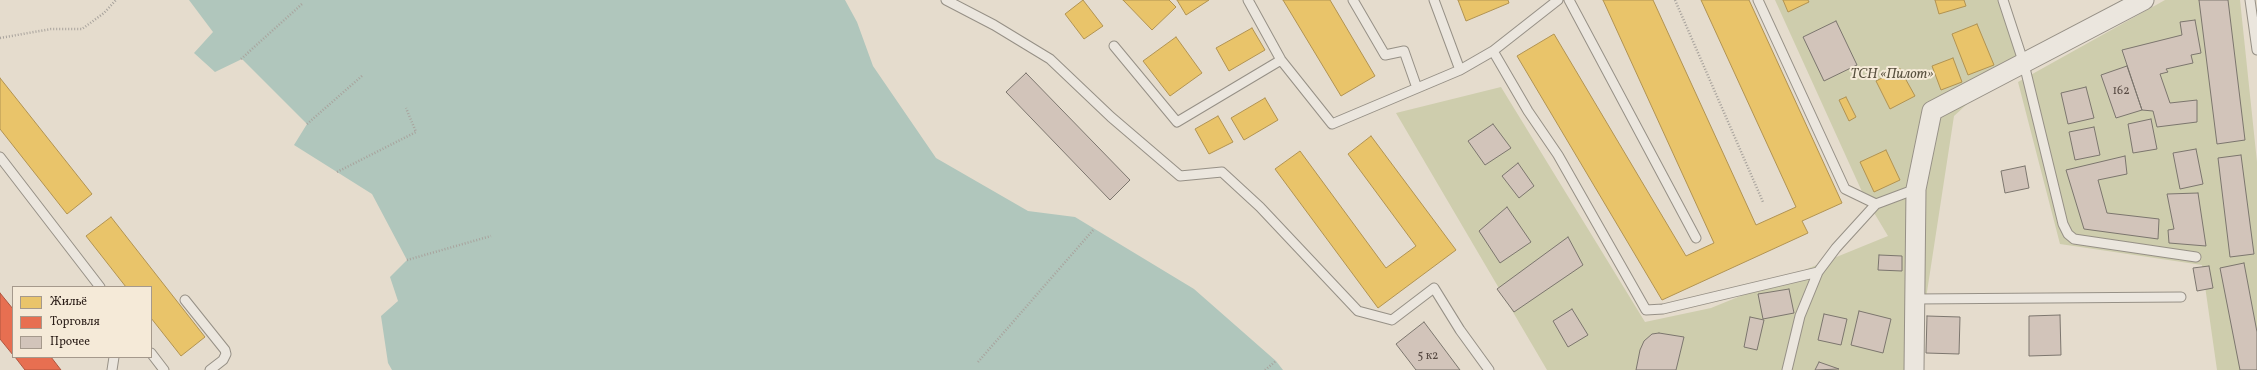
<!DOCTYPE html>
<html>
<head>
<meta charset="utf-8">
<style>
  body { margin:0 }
  #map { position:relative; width:2257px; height:370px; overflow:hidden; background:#e5dccd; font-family:Vollkorn,serif }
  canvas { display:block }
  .legend { position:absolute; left:12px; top:286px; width:140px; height:72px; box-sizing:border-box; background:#f5ead8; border:1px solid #a5998c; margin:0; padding:5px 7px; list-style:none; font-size:12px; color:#2d201a }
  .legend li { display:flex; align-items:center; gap:8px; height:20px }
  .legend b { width:20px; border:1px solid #a5998c }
</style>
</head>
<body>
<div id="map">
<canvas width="2257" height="370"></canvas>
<ul class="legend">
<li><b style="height:11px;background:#e9c46a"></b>Жильё</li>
<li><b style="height:11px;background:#e76f51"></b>Торговля</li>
<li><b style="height:11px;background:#d2c4ba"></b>Прочее</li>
</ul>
</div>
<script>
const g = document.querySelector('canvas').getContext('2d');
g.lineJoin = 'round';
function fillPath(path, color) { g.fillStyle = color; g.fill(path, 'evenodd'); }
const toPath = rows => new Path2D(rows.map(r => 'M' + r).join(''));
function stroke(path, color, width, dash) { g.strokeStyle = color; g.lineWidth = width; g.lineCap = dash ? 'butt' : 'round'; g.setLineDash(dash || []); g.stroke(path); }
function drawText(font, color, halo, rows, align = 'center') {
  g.font = font + ' Vollkorn,serif'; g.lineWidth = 4; g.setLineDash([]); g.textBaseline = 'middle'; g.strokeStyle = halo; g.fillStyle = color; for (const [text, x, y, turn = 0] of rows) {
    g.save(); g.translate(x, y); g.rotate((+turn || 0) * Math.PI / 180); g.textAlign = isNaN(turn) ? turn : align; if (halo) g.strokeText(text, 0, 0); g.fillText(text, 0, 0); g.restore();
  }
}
fillPath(toPath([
  [1775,0,2004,0,2025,51,1954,116,1915,370,1547,370,1396,113,1501,87,1645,322,1711,308,1888,236,1864,196],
  [2165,0,2240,0,2257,162,2257,370,2217,370,2202,265,2060,244,2018,82]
]), '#cecdad');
fillPath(toPath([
  [189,0,845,0,857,22,873,66,936,158,1028,211,1075,217,1194,289,1276,361,1283,370,392,370,388,363,381,316,398,301,390,277,407,260,372,194,294,145,307,124,242,59,215,72,194,53,213,32]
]), '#b0c6bc');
const homes = toPath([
  [1083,0,1103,26,1084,39,1065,14,1083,0],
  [1123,0,1169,0,1176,7,1152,30,1123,0],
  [1177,0,1209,0,1186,15,1177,0],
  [1283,0,1330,0,1375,76,1341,96,1283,0],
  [1458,0,1508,0,1509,3,1466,21,1458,0],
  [1603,0,1653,0,1756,225,1796,207,1701,0,1749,0,1842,203,1802,221,1808,233,1662,300,1517,56,1554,34,1686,256,1714,243,1603,0],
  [1783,0,1808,0,1809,2,1788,12,1783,0],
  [1935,0,1964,0,1966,6,1939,14,1935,0],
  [1977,24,1994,65,1968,75,1952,34,1977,24],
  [1252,28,1265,50,1229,71,1216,48,1252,28],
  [1176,37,1202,73,1170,96,1143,61,1176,37],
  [1953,58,1962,82,1941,90,1932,66,1953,58],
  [1900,69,1915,96,1890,109,1876,81,1900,69],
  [0,78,92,194,67,214,0,129,0,78],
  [1846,97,1856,117,1849,121,1839,100,1846,97],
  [1265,98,1278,120,1244,140,1231,118,1265,98],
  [1218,116,1233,142,1209,154,1195,129,1218,116],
  [1371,136,1456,250,1378,308,1275,169,1300,151,1386,268,1416,246,1348,154,1371,136],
  [1886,150,1900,180,1874,192,1860,162,1886,150],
  [111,217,205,337,181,356,151,318,151,287,126,287,86,236,111,217]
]);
fillPath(homes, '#e9c46a');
stroke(homes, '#b19352', 1);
const shops = toPath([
  [0,293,13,309,13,355,0,339,0,293],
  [15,357,51,357,61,370,25,370,15,357]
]);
fillPath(shops, '#e76f51');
stroke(shops, '#af5740', 1);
const building = toPath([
  [2199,0,2228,0,2245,140,2217,144,2199,0],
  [2195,20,2201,53,2191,55,2193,63,2166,69,2168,72,2160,74,2170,103,2197,100,2197,122,2157,127,2153,111,2142,110,2122,50,2182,35,2180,22,2195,20],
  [1836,21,1857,65,1824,81,1803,37,1836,21],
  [2127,66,2142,110,2116,118,2101,75,2127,66],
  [1026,73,1130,180,1110,200,1006,92,1026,73],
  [2086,87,2094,118,2068,124,2061,93,2086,87],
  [2151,119,2157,149,2133,153,2128,124,2151,119],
  [1493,124,1511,148,1485,165,1468,141,1493,124],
  [2094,127,2100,155,2075,160,2069,132,2094,127],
  [2196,149,2203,184,2180,189,2173,153,2196,149],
  [2241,155,2254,254,2230,257,2218,158,2241,155],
  [2125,156,2127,174,2098,180,2107,213,2159,219,2158,239,2084,229,2066,170,2125,156],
  [1518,163,1534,186,1519,198,1502,176,1518,163],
  [2025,166,2029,188,2005,193,2001,171,2025,166],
  [2198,193,2206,246,2169,243,2168,230,2174,229,2167,194,2198,193],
  [1507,207,1531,242,1500,263,1479,231,1507,207],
  [1568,237,1583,265,1514,312,1497,289,1568,237],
  [1879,255,1902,256,1902,271,1878,270,1879,255],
  [2244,263,2257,332,2257,370,2240,370,2220,268,2244,263],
  [2209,266,2213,288,2197,291,2193,268,2209,266],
  [1789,289,1794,313,1763,319,1758,294,1789,289],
  [1572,309,1588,335,1568,347,1553,321,1572,309],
  [1859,311,1891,319,1883,353,1851,345,1859,311],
  [1824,314,1847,319,1841,345,1818,340,1824,314],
  [2060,315,2061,355,2029,356,2029,316,2060,315],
  [1927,316,1960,317,1959,354,1926,353,1927,316],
  [1750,317,1764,320,1757,350,1744,347,1750,317],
  [1424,322,1460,370,1416,370,1396,344,1424,322],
  [1659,333,1684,337,1676,370,1636,370,1640,350,1644,341,1652,334,1659,333],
  [1819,362,1839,369,1815,370,1819,362]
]);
fillPath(building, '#d2c4ba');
stroke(building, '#7c766e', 1);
const lane = toPath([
  [946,0,994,25,1050,59,1111,117,1180,176,1222,172,1260,207,1358,311,1392,320,1434,288,1460,330,1489,370],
  [1248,0,1281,60,1332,124,1460,70,1493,51,1558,0],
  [1353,0,1385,55,1404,51,1417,88],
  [1434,0,1460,70],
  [1569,0,1696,238],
  [1758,0,1845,189,1876,204],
  [2003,0,2024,64,2063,224,2068,234,2074,239,2196,257],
  [2250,0,2257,50],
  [1114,46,1177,122,1281,60],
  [1493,51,1528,111,1558,155,1646,310,1663,309,1818,272,1836,248,1876,204,1916,189],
  [0,157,100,287],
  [1915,299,2181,297],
  [185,300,225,350,226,354,223,360,210,370],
  [151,353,164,370],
  [112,370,114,357],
  [1787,370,1800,316,1818,272]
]);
const street = toPath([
  [1914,370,1916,189,1932,111,2144,0]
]);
stroke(lane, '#969086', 11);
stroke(street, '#969086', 21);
stroke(toPath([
  [1675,0,1763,202],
  [0,38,51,29,82,29,104,13,116,0],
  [241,59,303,3],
  [307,124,363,75],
  [337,172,416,132,406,108],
  [407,260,491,236],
  [978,362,1094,229],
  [1265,370,1276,361]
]), '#a8a39d', 2.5, [1, 2]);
stroke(lane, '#ebe6de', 9);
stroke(street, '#ebe6de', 19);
drawText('12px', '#574a43', null, [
  ["162",2121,92],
  ["5 к2",1428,357]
]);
drawText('italic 14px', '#58503e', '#f5ead8', [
  ["ТСН «Пилот»",1892,75]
]);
</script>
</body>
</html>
